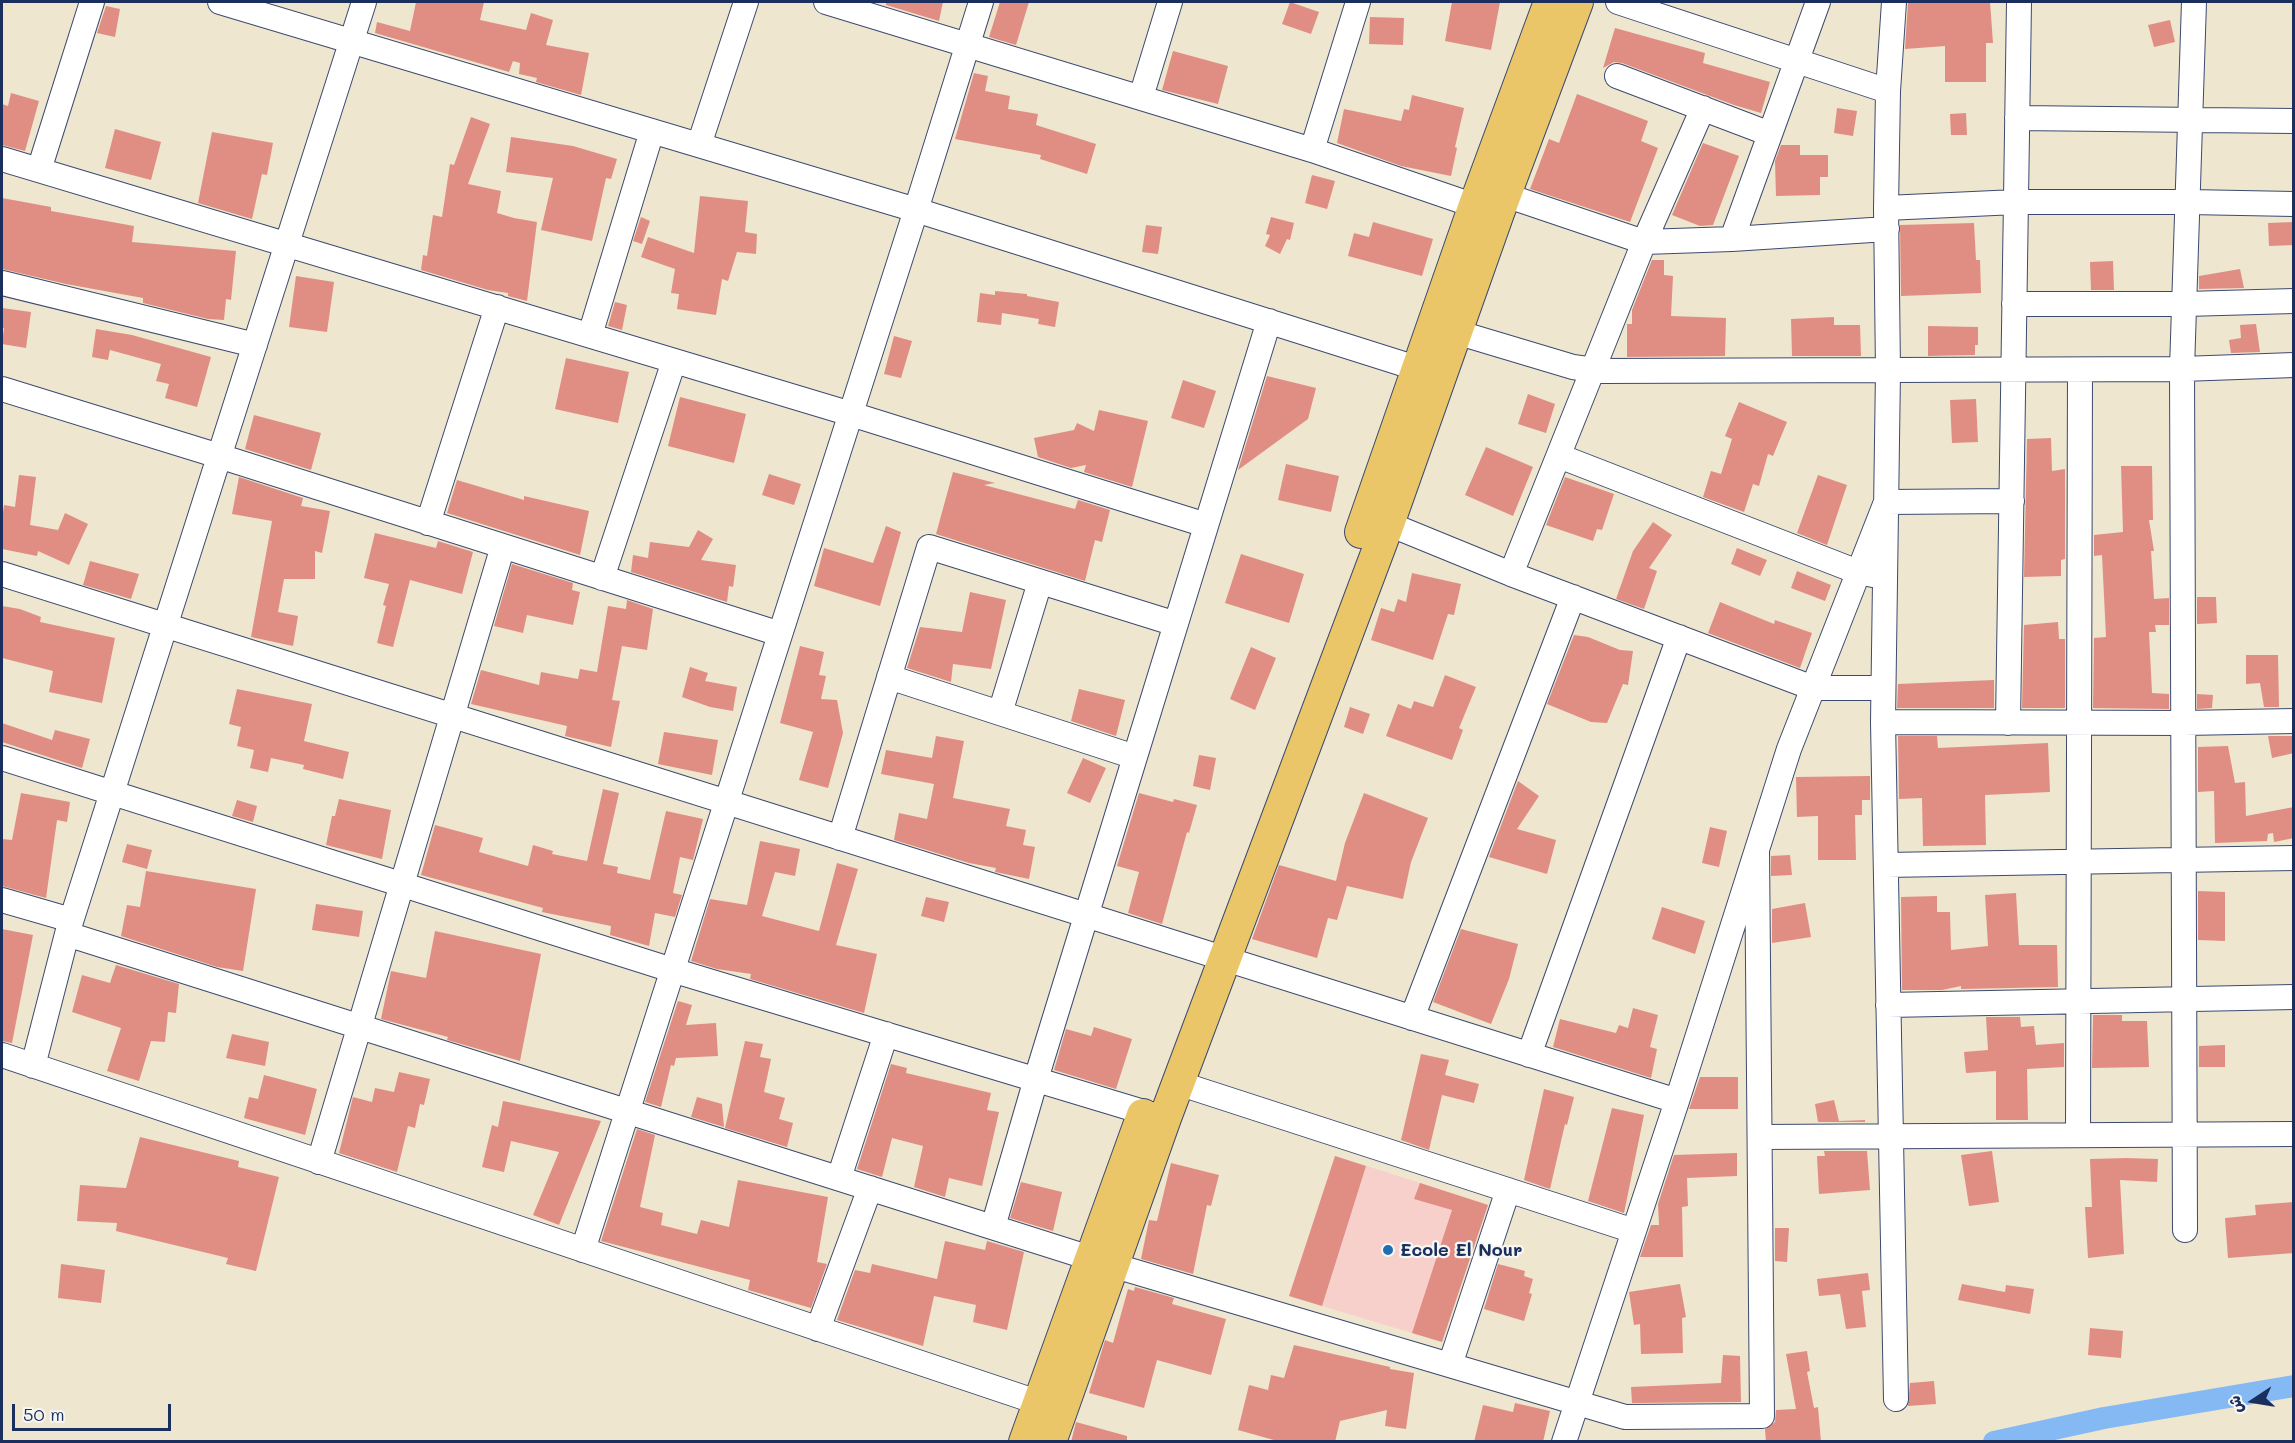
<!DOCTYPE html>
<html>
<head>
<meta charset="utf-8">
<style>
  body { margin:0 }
  #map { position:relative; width:2295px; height:1443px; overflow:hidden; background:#eee6ce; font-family:Mali,"Playpen Sans Arabic",sans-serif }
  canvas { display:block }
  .frame { position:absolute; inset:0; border:3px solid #1b2f5e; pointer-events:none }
  .north { position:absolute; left:2223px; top:1371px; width:60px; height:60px; -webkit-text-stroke:4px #f6f6f2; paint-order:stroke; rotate:258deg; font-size:16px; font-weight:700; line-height:24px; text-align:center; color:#1b2f5e }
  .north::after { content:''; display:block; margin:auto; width:21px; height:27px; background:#1b2f5e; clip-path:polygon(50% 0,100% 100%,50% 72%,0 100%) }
  .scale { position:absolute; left:12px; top:1404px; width:159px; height:27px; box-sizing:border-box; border:3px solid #1b2f5e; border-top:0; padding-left:8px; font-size:18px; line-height:21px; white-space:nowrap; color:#1b2f5e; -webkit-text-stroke:4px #f6f6f2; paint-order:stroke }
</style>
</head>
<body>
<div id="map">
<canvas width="2295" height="1443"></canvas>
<div class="frame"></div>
<div class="north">ش</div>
<div class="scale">50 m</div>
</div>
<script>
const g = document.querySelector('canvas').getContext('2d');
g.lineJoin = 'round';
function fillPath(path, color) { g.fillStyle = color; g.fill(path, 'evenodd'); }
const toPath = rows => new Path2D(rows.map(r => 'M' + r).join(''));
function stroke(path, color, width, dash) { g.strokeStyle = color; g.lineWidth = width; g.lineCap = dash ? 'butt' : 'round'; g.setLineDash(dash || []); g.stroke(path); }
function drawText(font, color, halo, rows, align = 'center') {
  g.font = font + ' Mali,sans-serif'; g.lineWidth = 4.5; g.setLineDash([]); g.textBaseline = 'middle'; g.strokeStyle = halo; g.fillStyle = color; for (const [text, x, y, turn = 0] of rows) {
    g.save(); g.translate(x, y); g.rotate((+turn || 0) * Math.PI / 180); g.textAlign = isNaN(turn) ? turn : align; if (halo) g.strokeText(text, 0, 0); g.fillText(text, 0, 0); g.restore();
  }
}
fillPath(toPath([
  [1335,1156,1487,1204,1442,1342,1289,1296]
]), '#f7d0cb');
stroke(toPath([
  [1994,1442,2104,1418,2294,1386]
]), '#85b9f3', 22);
fillPath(toPath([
  [416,2,484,2,480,20,526,30,531,13,553,20,546,45,589,53,581,95,536,82,537,78,519,74,520,63,513,61,509,72,375,33,377,22,410,31],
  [886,2,943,2,939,21,886,5],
  [1000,2,1029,2,1016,45,989,37],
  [1290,2,1319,12,1311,34,1282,24],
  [1452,2,1500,2,1491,50,1445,41],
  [1908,2,1990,2,1993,43,1986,43,1986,82,1945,82,1945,46,1905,49],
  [106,6,120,9,115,37,97,33],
  [1370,17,1404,18,1403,45,1369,44],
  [2170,20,2175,42,2154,47,2148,25],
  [1615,28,1705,53,1703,63,1770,82,1761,113,1734,105,1622,63,1614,62,1603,68],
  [1173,51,1228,66,1218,104,1162,90],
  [974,73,988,76,985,91,1010,96,1008,109,1038,114,1036,125,1096,144,1087,174,1040,159,1041,155,955,139],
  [11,93,39,101,25,151,2,145,2,104,8,106],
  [1577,94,1648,121,1641,141,1658,148,1630,222,1530,189,1549,139,1559,143],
  [1412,95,1464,108,1455,147,1457,148,1451,176,1401,166,1337,143,1344,109,1401,121,1404,109,1409,110],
  [1837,108,1857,111,1853,136,1834,133],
  [1966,113,1967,135,1951,135,1950,114],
  [471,117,490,124,468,184,501,191,497,213,514,218,537,222,527,301,508,296,508,293,488,290,421,270,423,255,427,256,433,215,442,217,450,164,454,165],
  [115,129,161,142,151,180,105,168],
  [212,132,273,143,267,175,262,174,252,219,198,203],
  [511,137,573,146,617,159,611,179,606,178,592,241,541,230,553,178,506,172],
  [1703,143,1739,156,1713,225,1700,226,1672,215],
  [1781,145,1800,145,1800,155,1828,155,1828,177,1820,177,1820,195,1776,196,1775,161],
  [1312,175,1335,181,1327,209,1305,203],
  [700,196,748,201,745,232,757,234,756,254,737,252,728,281,722,279,716,315,677,309,679,294,671,293,675,269,641,257,648,237,694,253],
  [2,198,51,207,51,211,134,226,132,242,236,251,231,300,226,299,224,320,208,319,143,303,143,298,66,284,2,269],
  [641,217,650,221,642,244,633,241],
  [1271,217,1294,223,1290,240,1287,239,1280,254,1265,246,1270,235,1266,234],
  [1373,222,1433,239,1422,276,1348,256,1354,233,1369,237],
  [2294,222,2294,245,2269,246,2268,223],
  [1974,223,1976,260,1980,260,1981,293,1901,296,1900,225],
  [1146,225,1162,227,1158,254,1142,252],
  [1652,260,1664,260,1664,275,1673,276,1671,316,1726,318,1725,356,1627,357,1627,324,1632,324,1632,310],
  [2113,261,2114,290,2091,290,2090,262],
  [2240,269,2244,288,2199,289,2199,276],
  [296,276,334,282,327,332,289,327],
  [995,291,1027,294,1027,296,1059,302,1055,327,1038,324,1039,319,1002,313,1001,325,977,322,980,293,995,295],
  [615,302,627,305,622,330,608,326],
  [2,308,31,312,26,348,2,344,4,328,2,328],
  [1834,317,1834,325,1860,325,1861,356,1792,356,1791,319],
  [2256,324,2260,352,2231,353,2229,340,2241,338,2240,325],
  [1928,326,1978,327,1978,345,1975,345,1975,355,1928,356],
  [96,329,132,335,211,357,197,407,165,398,169,384,156,381,161,364,110,350,108,360,92,357],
  [894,336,912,341,901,378,884,374],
  [566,358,629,372,618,423,555,409],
  [1267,376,1316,388,1308,419,1238,470],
  [1183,380,1216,391,1204,428,1171,418],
  [1528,394,1555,404,1546,433,1518,424],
  [680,397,746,414,734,463,668,446],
  [1976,399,1978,442,1952,443,1950,400],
  [1739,402,1787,422,1773,456,1768,454,1759,486,1753,484,1744,512,1703,497,1711,471,1721,474,1732,439,1725,436],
  [1099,410,1148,421,1132,487,1084,472,1086,465,1071,468,1038,457,1034,438,1074,430,1077,423,1094,431],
  [254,415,321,433,311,470,245,449],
  [2051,438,2052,471,2065,469,2065,559,2061,560,2061,576,2024,577,2027,439],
  [1486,447,1533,467,1513,516,1465,495],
  [1286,464,1339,476,1331,512,1278,500],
  [2121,466,2152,466,2153,520,2149,520,2154,551,2151,551,2154,599,2169,598,2169,625,2155,625,2156,632,2149,632,2152,693,2169,694,2169,709,2093,708,2094,638,2106,637,2102,555,2094,556,2094,535,2123,532],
  [953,472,995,483,984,485,1075,509,1078,500,1110,510,1102,542,1095,540,1085,581,936,534],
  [769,474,801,484,794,505,762,495],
  [19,475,36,477,30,525,58,530,65,513,88,524,69,565,38,551,37,556,2,549,2,520,4,505,15,507],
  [1818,475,1847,485,1827,545,1797,533],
  [239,477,303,498,301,506,330,511,322,553,315,551,315,579,284,579,278,612,298,616,293,646,251,637,272,521,232,514],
  [1565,477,1614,494,1602,530,1597,529,1593,541,1546,525],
  [457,480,524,500,524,496,589,511,580,555,447,513],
  [1653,522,1672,535,1649,568,1657,571,1644,609,1616,599,1633,551],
  [886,526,901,532,880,606,814,586,824,548,873,563],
  [698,530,713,539,701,560,736,565,733,587,729,586,727,602,631,572,633,555,648,558,650,542,689,547],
  [375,533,436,548,438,541,473,552,462,594,410,580,393,647,377,643,386,606,383,605,389,584,364,578],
  [1737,548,1767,560,1760,576,1731,564],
  [1241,554,1304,574,1289,623,1225,603],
  [90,561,139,574,131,599,83,585],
  [512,564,573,583,572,590,580,592,573,625,527,615,523,633,494,626],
  [1797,571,1831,585,1825,601,1791,588],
  [1412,573,1461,584,1454,615,1448,614,1433,660,1371,640,1381,608,1394,612,1398,599,1406,602],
  [970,592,1006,600,991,669,953,664,951,682,907,668,920,627,962,632],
  [2197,597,2216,597,2217,623,2197,624],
  [627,600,653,609,647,650,622,646,612,700,620,701,611,747,565,736,567,726,471,704,481,670,539,685,541,672,578,679,580,669,597,672,608,606,626,609],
  [1720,602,1774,624,1775,620,1812,633,1800,668,1708,633],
  [2,606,20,609,41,617,40,622,115,638,102,703,49,692,53,671,2,658],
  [2058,622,2059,639,2065,639,2065,708,2022,708,2024,625],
  [1574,635,1588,637,1620,650,1633,651,1628,685,1623,684,1607,723,1591,722,1547,704],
  [800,646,824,652,819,675,826,676,821,699,837,700,843,733,828,788,799,780,813,732,780,723],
  [1251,647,1276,658,1255,710,1230,699],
  [2246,655,2278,655,2279,707,2264,707,2260,683,2246,684],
  [690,667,708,673,705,681,737,687,733,711,710,707,682,697],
  [1445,675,1476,687,1459,728,1463,730,1452,760,1386,736,1398,704,1411,709,1414,701,1433,707],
  [1994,680,1994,708,1897,708,1898,684],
  [237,689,312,704,304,741,349,752,343,779,303,769,304,765,271,758,268,772,250,768,254,750,237,746,241,727,229,724],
  [1079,689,1125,700,1116,736,1071,721],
  [2197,694,2213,695,2212,708,2197,709],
  [1350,707,1370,714,1363,734,1344,727],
  [2,723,52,740,55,730,90,739,82,768,2,742],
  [664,732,718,740,712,775,658,764],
  [936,736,964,741,953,798,1010,809,1006,826,1026,830,1023,845,1035,847,1029,879,1000,873,995,872,996,868,969,863,894,840,899,813,927,819,934,784,881,774,886,750,932,758],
  [1898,736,1937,736,1938,748,2048,743,2050,792,1985,795,1986,845,1923,846,1922,798,1899,799],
  [2268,736,2294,736,2294,753,2272,758],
  [2228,746,2235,783,2245,782,2246,816,2294,807,2294,838,2274,842,2273,833,2268,834,2267,841,2215,843,2214,791,2198,792,2198,747],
  [1199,755,1216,758,1210,790,1193,786],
  [1083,758,1106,768,1090,803,1067,793],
  [1870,776,1870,800,1862,800,1862,815,1855,815,1856,860,1818,860,1818,816,1797,817,1796,777],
  [1518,781,1539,796,1517,829,1556,840,1547,874,1489,857],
  [603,789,619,793,603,864,618,867,617,873,650,880,666,811,703,819,693,860,680,857,673,893,682,895,675,917,655,913,649,946,610,935,611,926,542,912,543,908,421,875,435,825,483,838,479,852,528,866,533,845,553,851,552,854,587,861],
  [21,793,70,802,67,822,57,820,46,898,2,886,2,839,12,840],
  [1139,793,1173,802,1174,799,1197,805,1189,833,1187,832,1162,924,1128,913,1139,872,1117,866],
  [1364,793,1428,818,1411,862,1403,899,1347,886,1337,920,1328,918,1317,958,1252,939,1279,865,1336,881,1345,843],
  [339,799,391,810,382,859,326,845,332,816,335,816],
  [237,800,257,806,253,822,232,816],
  [1710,827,1727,831,1719,867,1702,863],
  [760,841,800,849,795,876,775,872,762,916,819,931,837,863,858,869,836,945,877,954,864,1013,750,979,751,974,717,969,691,961,710,899,747,905],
  [127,844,152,850,147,869,122,862],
  [1790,855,1792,875,1771,876,1771,856],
  [146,871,256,889,243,971,217,967,121,936,127,905,140,907],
  [2198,891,2225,892,2225,941,2198,940],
  [2016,893,2019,945,2057,945,2058,987,1961,989,1961,986,1942,990,1902,990,1901,897,1937,896,1937,912,1950,912,1951,950,1988,946,1985,895],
  [926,897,949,902,944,922,921,916],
  [1805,903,1811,937,1772,943,1772,909],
  [316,904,363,911,359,937,312,930],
  [1662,907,1705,921,1695,954,1652,939],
  [2,929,33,935,12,1043,2,1041],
  [1461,929,1518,944,1509,979,1491,1024,1433,1002],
  [435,931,541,954,520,1061,447,1040,448,1037,381,1019,391,971,426,978],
  [116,965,179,984,176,1013,168,1012,165,1042,151,1041,139,1081,107,1071,121,1028,72,1012,82,975,110,983],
  [678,1001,692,1005,686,1025,716,1023,718,1056,676,1058,674,1066,671,1065,661,1107,645,1102],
  [1633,1008,1658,1015,1650,1047,1657,1049,1651,1078,1553,1047,1560,1019,1616,1033,1619,1025,1628,1028],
  [2093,1015,2122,1015,2122,1021,2147,1021,2149,1067,2092,1068],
  [1986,1017,2020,1017,2021,1027,2034,1026,2036,1045,2064,1043,2064,1067,2027,1069,2028,1120,1996,1120,1996,1071,1966,1073,1964,1052,1988,1050],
  [1094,1027,1132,1039,1116,1089,1054,1070,1066,1029,1091,1036],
  [232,1034,269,1042,265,1066,226,1058],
  [745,1041,763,1044,760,1057,771,1059,764,1092,785,1098,779,1119,793,1123,787,1147,725,1128],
  [2225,1045,2225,1067,2199,1067,2199,1046],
  [1421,1054,1449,1060,1445,1075,1479,1084,1474,1103,1442,1095,1429,1150,1401,1140],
  [891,1064,907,1068,906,1073,991,1093,987,1110,999,1112,982,1186,949,1178,945,1197,914,1187,923,1146,892,1138,882,1177,857,1169],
  [399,1072,430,1079,424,1105,420,1104,415,1128,408,1126,397,1172,339,1153,353,1097,372,1102,375,1088,394,1092],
  [264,1075,317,1089,305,1135,244,1118,249,1097,258,1099],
  [1700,1077,1738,1077,1738,1109,1689,1109],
  [1544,1089,1574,1097,1567,1125,1565,1124,1550,1189,1524,1180],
  [697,1097,722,1104,724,1127,691,1117],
  [1834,1100,1839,1121,1865,1120,1865,1122,1818,1122,1815,1104],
  [503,1101,601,1121,559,1225,533,1215,559,1152,511,1141,504,1172,482,1167,492,1125,498,1127],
  [1612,1108,1644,1115,1624,1213,1588,1201],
  [637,1129,655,1135,640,1207,663,1213,661,1225,697,1234,701,1220,729,1227,738,1180,828,1197,817,1262,827,1264,811,1308,748,1290,750,1280,601,1241],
  [140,1137,239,1161,238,1167,279,1177,256,1271,226,1264,228,1258,116,1231,117,1223,77,1221,80,1185,126,1188],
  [1824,1151,1867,1151,1870,1190,1819,1194,1817,1156,1825,1156],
  [1992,1151,1999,1202,1969,1206,1961,1155],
  [1737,1153,1737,1176,1687,1178,1688,1206,1682,1207,1683,1257,1640,1257,1651,1225,1659,1225,1658,1204,1674,1155],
  [1335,1156,1366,1166,1322,1306,1289,1296],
  [2126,1158,2158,1159,2157,1182,2120,1180,2124,1254,2088,1258,2085,1207,2092,1207,2090,1159],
  [1171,1163,1219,1175,1211,1206,1207,1205,1193,1274,1141,1259,1149,1220,1157,1221],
  [1021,1182,1062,1192,1053,1231,1010,1218],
  [1420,1183,1488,1205,1442,1342,1412,1333,1452,1210,1414,1199],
  [2294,1202,2294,1253,2228,1258,2225,1218,2256,1215,2255,1205],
  [1775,1228,1789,1228,1787,1262,1775,1261],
  [945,1241,985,1250,987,1241,1024,1252,1007,1330,973,1322,976,1305,934,1296,923,1346,837,1320,855,1270,870,1273,872,1264,937,1279],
  [61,1264,105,1270,101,1303,58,1298],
  [1498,1264,1525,1271,1524,1276,1533,1279,1529,1293,1532,1294,1524,1321,1484,1309],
  [1868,1273,1870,1290,1862,1291,1866,1327,1846,1329,1840,1294,1819,1296,1817,1279],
  [1680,1284,1686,1317,1682,1318,1683,1353,1641,1354,1640,1324,1634,1325,1629,1292],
  [1962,1284,2005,1292,2006,1285,2034,1289,2030,1314,1958,1300],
  [1135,1287,1174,1298,1172,1304,1226,1319,1211,1375,1157,1360,1144,1408,1089,1393,1105,1340,1113,1343,1128,1289,1134,1291],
  [2090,1328,2123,1331,2121,1358,2088,1355],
  [1294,1345,1390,1367,1390,1369,1414,1373,1406,1429,1385,1426,1387,1410,1340,1421,1335,1442,1281,1442,1238,1430,1249,1385,1268,1390,1271,1375,1284,1378],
  [1807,1351,1810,1371,1807,1372,1814,1408,1818,1407,1821,1442,1766,1442,1765,1429,1775,1422,1776,1410,1796,1409,1786,1354],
  [1723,1355,1740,1356,1741,1402,1632,1403,1631,1387,1721,1383],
  [1934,1381,1936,1404,1908,1406,1910,1383],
  [1515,1403,1550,1411,1543,1442,1474,1442,1483,1405,1513,1412],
  [1076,1422,1127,1436,1127,1442,1071,1442]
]), '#e08e83');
const minor = toPath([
  [220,2,916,210,1435,374],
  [826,2,1312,150,1490,211],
  [1618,2,1888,91],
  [1894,2,1888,91,1886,208,1888,371,1883,722,1896,1399],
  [1617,76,1770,134],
  [1141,97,1170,2],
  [2017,118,2294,121],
  [699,145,746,2],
  [1312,150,1358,2],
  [2,159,851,414,1206,525],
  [39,170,92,2],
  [1490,190,1644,242,1732,239,1887,229],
  [1886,208,2016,202,2188,202,2294,204],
  [1732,239,1818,2],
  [2,283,255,345],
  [2014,304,2185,304,2294,301],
  [1456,332,1573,367,1602,371,2182,369,2294,365],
  [590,335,652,131],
  [2,389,219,456,780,634],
  [1559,456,1858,572,1873,575],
  [1374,518,1511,574,1813,688,1883,688],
  [428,523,497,307],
  [2,574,1677,1101],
  [1511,574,1644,242,1703,108],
  [602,578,674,361],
  [889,677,1135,757],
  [1000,713,1040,582],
  [1883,722,2184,723,2294,721],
  [2008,723,2019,2],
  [2,758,672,970,1160,1117],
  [840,838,929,547,1176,624],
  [1886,865,2294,858],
  [2,900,71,920],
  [67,934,1112,1265,1625,1417,1762,1416,1757,850],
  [1888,1005,2294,997],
  [1412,1018,1573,597],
  [2,1055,1055,1408],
  [1529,1055,1679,637],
  [33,1066,67,934,364,2],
  [1178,1083,1634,1231],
  [2078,1135,2080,370],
  [1760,1137,2294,1134],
  [319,1162,503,546],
  [839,1178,886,1034],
  [993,1227,1036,1079,1269,321],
  [2185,1230,2182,369,2194,2],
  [583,1250,916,210,981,2],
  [818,1329,870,1188],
  [1450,1365,1508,1190],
  [1564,1442,1677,1101,1789,749,1886,502,2012,501]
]);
const major = toPath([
  [1361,532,1475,205,1550,2],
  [1025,1442,1143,1115],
  [1050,1442,1165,1118,1388,524,1498,213,1577,2]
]);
stroke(minor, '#3b4a6f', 26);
stroke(major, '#3b4a6f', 34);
stroke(minor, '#fff', 24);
stroke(major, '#ebc669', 32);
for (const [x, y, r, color] of [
  [1388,1250,6,"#1f6fb2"]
]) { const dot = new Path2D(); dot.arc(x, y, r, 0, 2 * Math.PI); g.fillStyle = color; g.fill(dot); stroke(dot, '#f6f6f2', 2); }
drawText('bold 18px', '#1b2f5e', '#f6f6f2', [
  ["Ecole El Nour",1400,1250]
], 'left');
</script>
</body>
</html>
